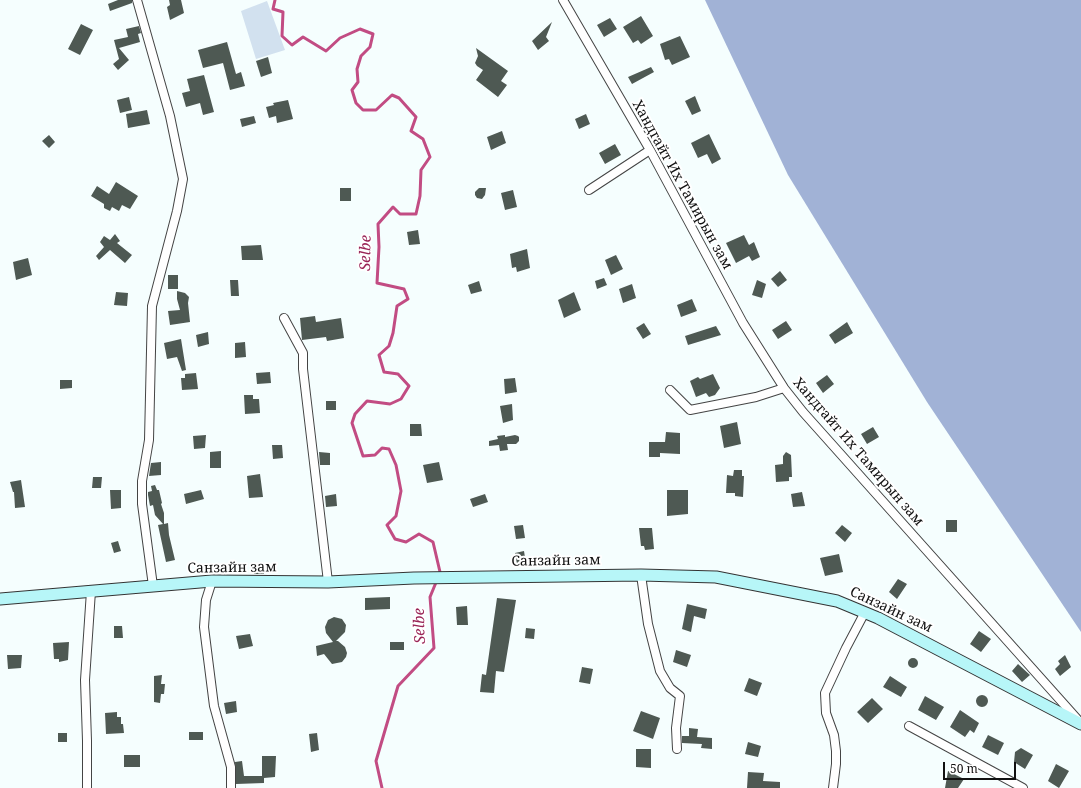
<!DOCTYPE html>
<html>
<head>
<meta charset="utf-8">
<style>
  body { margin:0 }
  #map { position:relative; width:1081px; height:788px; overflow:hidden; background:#f5fefe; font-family:"Noto Serif",serif }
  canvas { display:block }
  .scale { position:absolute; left:943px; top:762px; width:73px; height:18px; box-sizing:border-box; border:2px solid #111; border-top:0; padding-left:5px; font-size:12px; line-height:14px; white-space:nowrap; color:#111; -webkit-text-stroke:3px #fff; paint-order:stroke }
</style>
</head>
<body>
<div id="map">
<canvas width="1081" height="788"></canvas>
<div class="scale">50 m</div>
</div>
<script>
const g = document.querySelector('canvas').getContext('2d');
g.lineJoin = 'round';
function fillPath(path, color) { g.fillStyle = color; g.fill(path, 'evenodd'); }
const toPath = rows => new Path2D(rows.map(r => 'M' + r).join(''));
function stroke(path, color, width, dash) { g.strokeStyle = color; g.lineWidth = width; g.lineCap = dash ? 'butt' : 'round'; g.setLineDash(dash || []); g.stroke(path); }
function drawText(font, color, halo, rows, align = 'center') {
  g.font = font + ' "Noto Serif",serif'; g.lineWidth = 4; g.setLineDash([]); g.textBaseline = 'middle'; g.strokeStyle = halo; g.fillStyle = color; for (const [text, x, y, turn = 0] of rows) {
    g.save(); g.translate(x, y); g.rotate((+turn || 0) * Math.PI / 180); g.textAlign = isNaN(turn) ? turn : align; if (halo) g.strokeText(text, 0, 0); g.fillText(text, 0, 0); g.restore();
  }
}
fillPath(toPath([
  [705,0,1081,0,1081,632,927,402,788,175]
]), '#a1b2d6');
fillPath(toPath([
  [267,1,285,50,256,59,241,11]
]), '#d2e1ef');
stroke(toPath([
  [275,0,273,9,283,12,282,36,292,45,303,37,326,51,340,38,360,29,373,34,370,47,361,56,357,69,358,82,352,90,356,103,363,110,376,110,392,95,399,98,416,117,411,131,423,139,430,157,421,170,420,196,416,214,400,214,393,207,378,224,379,247,377,283,404,289,408,299,397,306,393,333,389,346,379,355,384,372,398,374,409,386,401,399,390,404,367,401,355,414,352,423,363,456,375,455,382,448,389,449,396,465,401,491,396,516,387,525,395,539,406,542,419,534,433,542,440,572,439,575],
  [382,788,376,761,398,686,434,648,430,597,437,580]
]), '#c24c83', 3);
fillPath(toPath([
  [118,0,132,0,132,3,110,11,108,4],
  [169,0,181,0,184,13,170,20,167,7,170,5],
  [641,16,653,36,641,44,638,40,633,43,623,27],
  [610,18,617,29,604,37,597,25],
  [552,22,546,37,549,41,538,50,532,41],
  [81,24,93,30,80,55,68,49],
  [139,26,141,33,138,34,140,42,119,48,129,60,118,70,113,64,119,59,114,40,128,37,126,29],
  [680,36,690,57,672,65,669,59,665,60,660,44],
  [227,42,236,74,241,72,245,86,230,90,223,63,203,68,198,50],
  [476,48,508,71,501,81,507,85,498,97,476,80,483,70,477,66,475,63,478,56],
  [268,57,272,73,261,77,256,61],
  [651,67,654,72,632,84,628,77],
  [204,75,214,112,203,115,200,103,186,107,182,93,190,91,187,79],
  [695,96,701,111,692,115,685,101],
  [129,97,132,110,120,113,117,100],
  [288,100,293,119,277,123,276,116,269,118,266,107,274,105,273,103],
  [147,110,150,124,128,128,126,114],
  [586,114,590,124,579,129,575,119],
  [254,116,256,123,242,127,240,119],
  [502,131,506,143,491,150,487,137],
  [709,134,721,159,712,164,707,154,698,158,691,143],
  [49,135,55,142,49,148,42,141],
  [615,144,621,155,605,164,599,153],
  [116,182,138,196,130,209,122,205,119,211,112,207,110,211,104,208,104,204,91,196,97,186,109,194],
  [340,188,351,188,351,201,340,201],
  [479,188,486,188,485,195,482,199,477,198,475,195,475,192],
  [513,190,517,207,505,210,501,193],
  [418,230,420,244,409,245,407,232],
  [115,234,120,241,117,243,132,255,125,263,110,250,99,260,96,256,104,247,100,242,104,236,110,240],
  [744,235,749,245,754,242,760,257,752,261,749,256,736,263,726,243],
  [261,245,263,260,242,260,241,246],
  [527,249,530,268,517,272,516,267,512,268,510,254],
  [616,255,623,269,611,275,605,260],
  [28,258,32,275,16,280,13,262],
  [780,271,787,280,778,287,771,279],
  [168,275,178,275,178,289,168,289],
  [604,278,607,285,597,289,595,281],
  [230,280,238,280,239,296,231,296],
  [757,280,766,284,762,298,752,295],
  [479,281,482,291,471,294,468,285],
  [632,284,636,298,623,303,619,289],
  [177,291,185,293,189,297,188,303,190,322,170,325,168,311,180,310,177,299],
  [116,292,128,293,127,306,114,305],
  [574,292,581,310,564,318,558,300],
  [692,299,697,311,681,317,677,305],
  [315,316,316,322,341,318,344,338,327,341,326,337,302,340,300,318],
  [786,321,792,330,778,339,772,330],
  [847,322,853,333,835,344,829,335],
  [644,323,651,334,643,339,636,328],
  [716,326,721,335,688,345,685,336],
  [208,332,209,344,198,347,196,335],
  [181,339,186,370,182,371,177,357,167,359,164,343],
  [245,342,246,357,235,358,235,343],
  [270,372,271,383,257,384,256,373],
  [196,373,198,389,182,390,181,378,185,378,185,374],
  [713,374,720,388,715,395,709,397,706,393,696,397,690,381,698,377,700,379],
  [827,375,834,384,823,393,816,383],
  [515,378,517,392,505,394,504,379],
  [60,380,72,380,72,388,60,389],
  [244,395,253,395,253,399,259,399,260,413,245,414],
  [326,401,336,401,336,410,326,410],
  [512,404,513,420,503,423,500,406],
  [737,422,741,444,724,448,720,426],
  [410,424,421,424,422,436,410,436],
  [873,427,879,437,867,444,861,434],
  [666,432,680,433,680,454,660,453,660,457,649,457,649,442,665,442],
  [206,435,205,448,194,449,193,436],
  [505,435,505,437,515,435,518,436,519,437,519,441,516,444,507,444,508,450,500,451,499,445,489,446,489,441,498,439,497,436],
  [272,445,282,445,283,458,273,459],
  [221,451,221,468,210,468,210,452],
  [319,452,330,453,330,465,320,465],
  [786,452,791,455,792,477,789,477,789,481,776,482,775,465,783,464,783,456],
  [161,462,161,475,149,476,151,463],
  [439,462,443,480,427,483,423,465],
  [734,470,742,470,742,476,744,476,743,497,735,496,735,493,726,493,727,475,733,476],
  [260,474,263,497,249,498,247,476],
  [93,477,102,477,101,488,92,488],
  [21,480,25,507,15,508,14,492,13,492,10,482],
  [155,485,157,490,159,490,162,503,161,504,164,513,164,524,168,523,169,535,175,560,166,562,158,525,163,524,155,515,153,505,150,506,148,495,148,492,152,491,151,486],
  [110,490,121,490,121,508,111,509],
  [201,490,204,499,186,504,184,494],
  [667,490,688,490,688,514,667,516],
  [802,492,805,506,793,507,791,494],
  [336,494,337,506,326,507,325,496],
  [485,494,488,502,473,507,470,499],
  [946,520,957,520,957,532,946,532],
  [523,525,525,538,516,539,514,526],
  [842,525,852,533,845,542,835,533],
  [639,528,652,528,654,549,645,550,644,546,641,546],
  [118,541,121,551,114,553,111,543],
  [524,551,526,564,517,564,515,553],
  [839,554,843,572,825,576,820,558],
  [254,565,264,565,264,574,254,574],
  [898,579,907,584,897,599,889,592],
  [390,597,390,609,365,610,365,598],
  [497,598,516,600,504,672,496,671,494,693,480,692,482,674,486,675],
  [687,604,707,609,705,619,694,616,691,632,682,629],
  [467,606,468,625,457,625,456,607],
  [334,617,342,619,346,625,345,632,336,641,338,641,345,647,347,653,346,657,342,662,332,664,324,654,317,656,316,646,333,642,326,633,325,627,328,620],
  [114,626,122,626,123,638,114,638],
  [526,628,535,629,534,639,525,638],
  [979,631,991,639,981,652,970,644],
  [250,634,253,646,239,649,236,636],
  [69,642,68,660,59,662,59,659,54,659,53,643],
  [390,642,404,642,404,650,390,650],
  [676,650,691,655,687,667,673,662],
  [7,655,22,655,21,668,8,669],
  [1065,655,1071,667,1060,676,1055,669,1060,664,1058,661],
  '908 663a5 5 0 1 1 10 0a5 5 0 1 1-10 0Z',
  [1018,664,1030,675,1022,682,1012,671],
  [582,667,593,669,590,684,579,682],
  [162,675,161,684,165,684,164,694,161,694,160,703,154,702,154,676],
  [890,676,907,687,901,697,883,687],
  [749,678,762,683,757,696,744,691],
  '976 701a6 6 0 1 1 12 0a6 6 0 1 1-12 0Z',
  [925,696,944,707,936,720,918,710],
  [872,698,883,709,868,723,857,712],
  [236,701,237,712,226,714,224,703],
  [960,710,979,723,974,733,970,730,965,737,950,727],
  [641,711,660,718,653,739,633,731],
  [117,712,117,717,121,717,121,724,123,724,124,733,106,734,105,713],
  [689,728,698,729,697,737,712,738,712,749,701,748,702,744,682,743,682,736,689,736],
  [189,732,203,732,203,740,189,740],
  [58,733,67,733,67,742,58,742],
  [317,733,319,750,311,752,309,734],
  [988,735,1004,743,998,755,982,747],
  [748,742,761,746,758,757,745,754],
  [1021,748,1033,755,1025,769,1014,762,1015,752],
  [636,749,651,749,651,768,636,767],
  [124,755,140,755,140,767,124,767],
  [262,756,276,756,275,777,264,778,264,783,236,784,235,762,242,761,244,776,262,776],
  [1056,764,1069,771,1059,788,1048,781],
  [948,771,964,779,958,788,945,788],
  [748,772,764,773,763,781,780,782,780,788,747,788]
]), '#4e5953');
const street = toPath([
  [137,0,170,116,183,179,177,211,152,306,149,440,142,481,142,504,153,586],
  [563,0,650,150,743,323,784,388,803,412,1078,720],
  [589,190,650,150],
  [284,318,303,353,303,369,328,582],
  [670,390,690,410,756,397,784,388],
  [641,575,648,624,660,671,670,688,680,696,676,728,677,749],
  [212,581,206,600,204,627,214,706,231,767,231,788],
  [909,726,1023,788],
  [87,788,87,741,85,680,91,591],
  [833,788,836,764,836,751,834,735,826,713,825,693,846,648,865,612]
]);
const secondary = toPath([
  [0,599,212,581,328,582,414,578,641,575,716,577,837,601,878,618,1081,724]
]);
stroke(street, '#444', 10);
stroke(secondary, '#333', 13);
stroke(street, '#fff', 8);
stroke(secondary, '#b7f6f8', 11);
drawText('14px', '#111', '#fff', [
  ["Хандгайт Их Тамирын зам",682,185,61],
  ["Хандгайт Их Тамирын зам",858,452,49],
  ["Санзайн зам",556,561,-1],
  ["Санзайн зам",232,568,-1],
  ["Санзайн зам",891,610,25]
]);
drawText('italic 15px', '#992456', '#fff', [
  ["Selbe",366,253,-89],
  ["Selbe",420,626,-92]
]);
</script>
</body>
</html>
